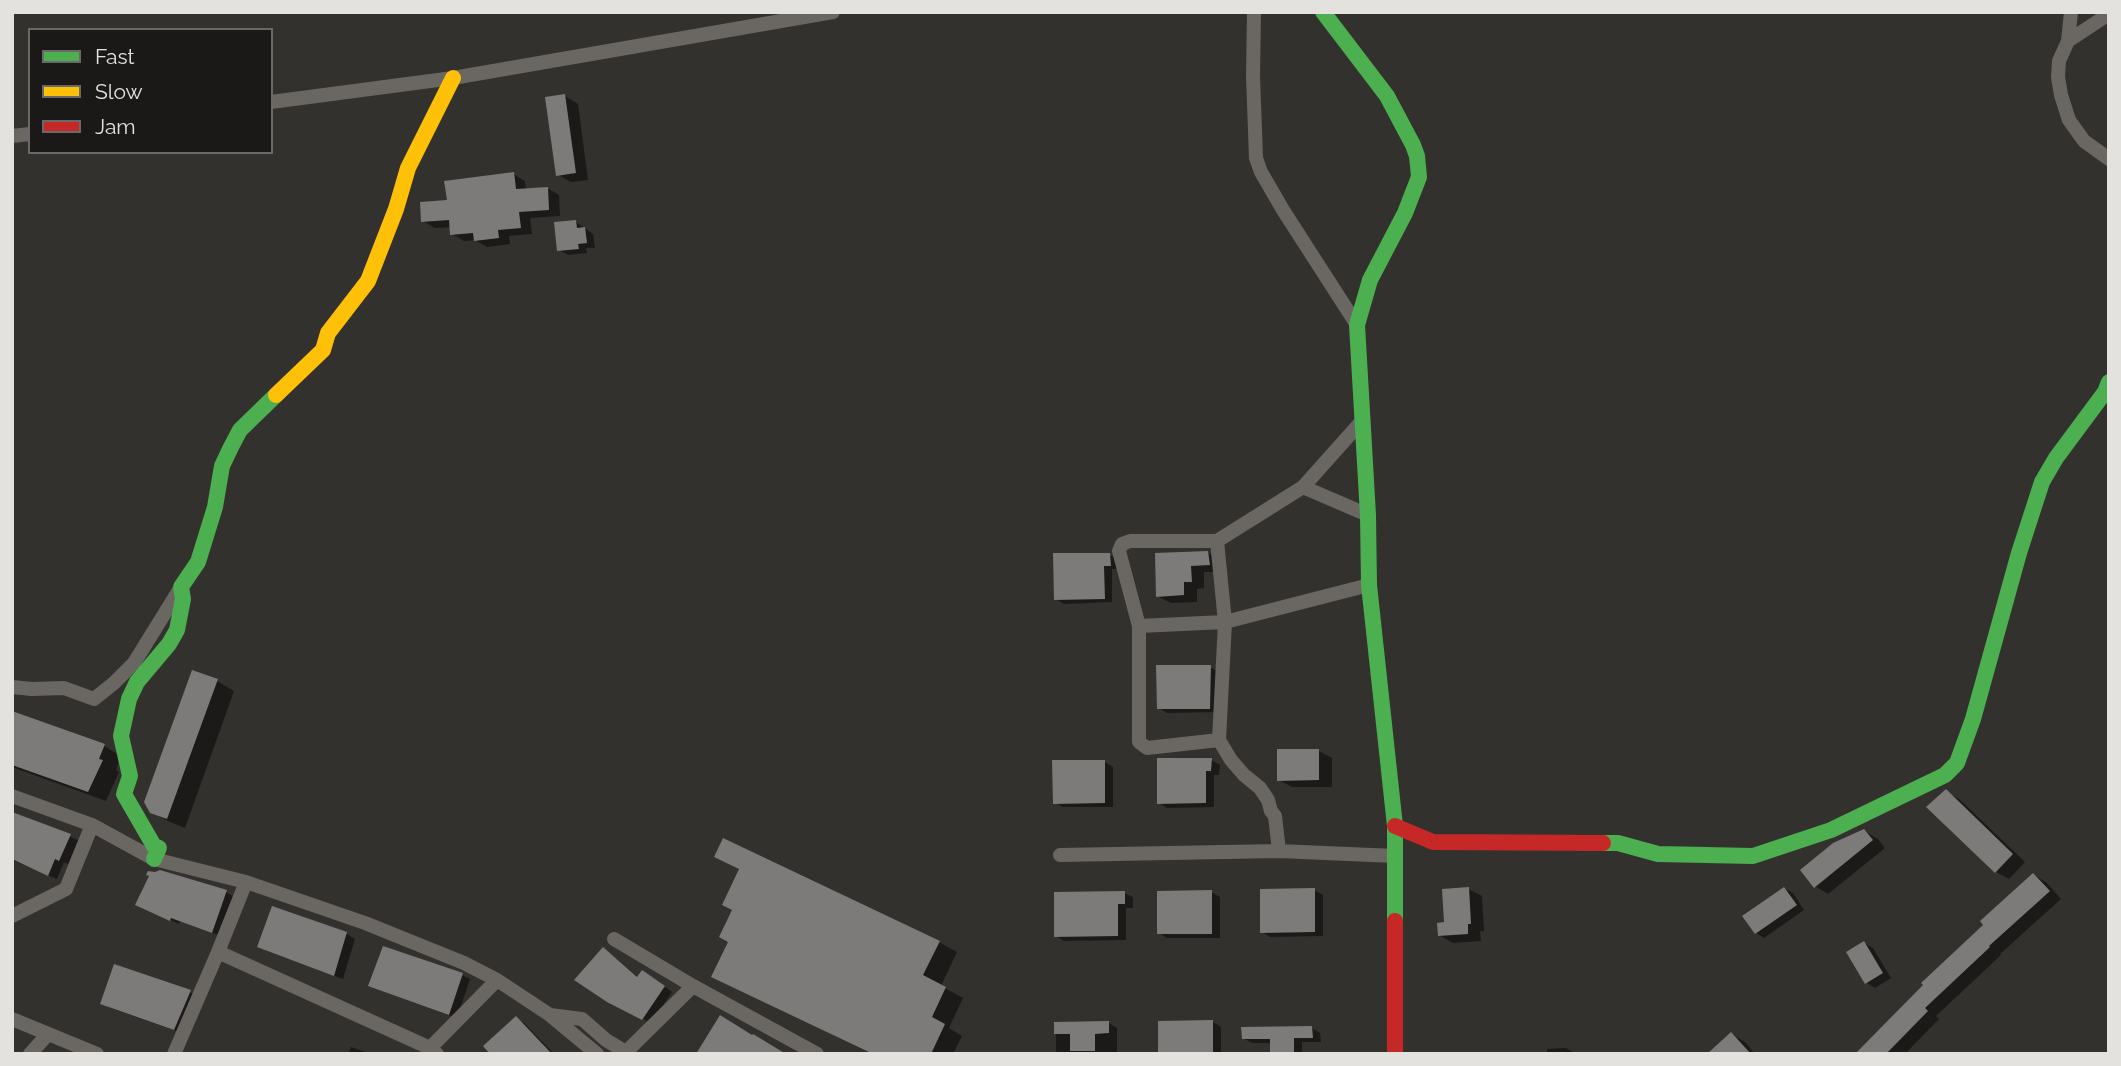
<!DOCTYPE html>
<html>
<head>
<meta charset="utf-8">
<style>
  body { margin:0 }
  #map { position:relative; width:2121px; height:1066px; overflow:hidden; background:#33312e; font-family:Raleway,sans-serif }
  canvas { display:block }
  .frame { position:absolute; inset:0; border:14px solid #e4e2df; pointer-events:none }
  .legend { position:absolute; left:28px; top:28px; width:245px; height:126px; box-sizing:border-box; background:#1a1917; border:2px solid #6b6967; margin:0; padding:9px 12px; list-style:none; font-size:21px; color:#e4e2df }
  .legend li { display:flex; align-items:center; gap:14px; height:35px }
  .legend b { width:35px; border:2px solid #6b6967 }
</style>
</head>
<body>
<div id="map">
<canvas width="2121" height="1066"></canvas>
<div class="frame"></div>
<ul class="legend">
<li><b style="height:9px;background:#4caf50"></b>Fast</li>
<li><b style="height:9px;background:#ffc107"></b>Slow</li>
<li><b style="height:9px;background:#c62828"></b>Jam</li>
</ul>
</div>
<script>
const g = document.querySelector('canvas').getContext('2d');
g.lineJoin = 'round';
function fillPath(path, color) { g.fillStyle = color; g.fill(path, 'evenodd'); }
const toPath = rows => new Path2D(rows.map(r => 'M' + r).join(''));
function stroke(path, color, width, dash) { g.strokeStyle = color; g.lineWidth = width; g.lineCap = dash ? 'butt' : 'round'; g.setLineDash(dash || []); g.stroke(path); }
fillPath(toPath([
  [565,96,578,104,588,180,571,182,558,175],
  [513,174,525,181,526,190,547,188,559,195,560,216,530,218,532,234,509,236,510,244,487,247,475,240,464,241,452,234,451,227,435,228,423,221,449,202],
  [576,222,593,234,595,248,586,248,587,253,568,255,559,250],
  [1208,553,1221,561,1222,572,1204,572,1204,588,1197,589,1197,602,1171,603,1157,596,1156,555],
  [1109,555,1117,559,1118,569,1112,569,1112,602,1064,604,1056,599],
  [1210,667,1219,672,1218,712,1167,713,1159,708],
  [217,681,234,691,185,828,170,822,151,812],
  [12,713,104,746,121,756,116,770,119,772,106,801,12,767],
  [1319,751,1332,758,1332,787,1292,787,1279,780],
  [1211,760,1220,765,1219,775,1214,775,1214,807,1167,808,1159,803],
  [1105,762,1113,767,1113,807,1063,807,1055,803],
  [1946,792,1959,799,2025,862,2009,879,1996,872],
  [12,814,78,840,68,864,64,862,57,879,12,860],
  [1864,831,1878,839,1885,848,1828,894,1815,886],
  [2033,875,2046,882,2061,899,2000,954,2001,955,1936,1016,1939,1019,1905,1054,1860,1054],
  [1468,889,1482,896,1484,931,1480,931,1481,941,1453,943,1439,935],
  [1785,889,1793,893,1804,910,1764,938,1756,933],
  [1314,890,1323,895,1323,936,1270,937,1262,932],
  [226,892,234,897,221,936,180,921,179,924,146,909],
  [1211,892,1220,897,1220,938,1167,938,1159,933],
  [1124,893,1133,897,1133,908,1126,908,1126,940,1064,941,1056,936],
  [273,908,347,934,355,939,343,979,268,951],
  [939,942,957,952,941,986,963,998,949,1028,962,1036,953,1054,872,1054,713,976],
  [1864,943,1873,948,1891,978,1875,988,1867,983],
  [611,954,639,978,651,977,672,992,651,1023,617,1006],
  [462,975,470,979,457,1018,378,989],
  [159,980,198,996,182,1033,110,1008,102,1003],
  [516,1018,524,1023,554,1054,493,1054],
  [1213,1022,1221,1027,1221,1054,1160,1054],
  [1109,1023,1117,1028,1117,1054,1056,1054,1056,1024],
  [1312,1028,1320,1033,1321,1042,1302,1042,1302,1054,1272,1054,1272,1043,1252,1043,1243,1038],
  [1731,1034,1745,1042,1755,1054,1716,1054],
  [351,1047,371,1054,348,1054],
  [1566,1048,1576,1054,1547,1054,1547,1049]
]), '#0007');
fillPath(toPath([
  [565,94,576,173,556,176,545,97],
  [514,172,516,189,548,187,549,210,519,212,521,228,498,230,499,238,474,241,473,233,450,235,449,220,421,222,420,202,447,200,444,181],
  [576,220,577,228,585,227,587,243,578,244,579,249,557,251,554,222],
  [1208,551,1210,565,1191,566,1192,582,1184,582,1184,595,1156,597,1155,553],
  [1053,553,1110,553,1111,566,1104,566,1105,599,1054,600],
  [1156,665,1211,665,1210,709,1157,709],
  [192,670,218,679,167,819,150,813,144,802],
  [12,711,105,744,99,759,103,760,88,792,12,765],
  [1277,749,1319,749,1319,780,1277,781],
  [1157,758,1212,758,1211,771,1206,771,1206,803,1157,804],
  [1052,760,1105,760,1105,803,1053,804],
  [1946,789,2013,854,1995,873,1926,807],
  [12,812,71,834,59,861,55,859,48,876,12,859],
  [1864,829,1873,840,1814,888,1800,870,1833,843],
  [723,838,940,941,923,975,946,987,932,1017,945,1024,931,1054,873,1054,711,977,728,942,719,937,732,910,722,905,739,869,714,857],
  [160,870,227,890,212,933,171,918,170,921,135,905,149,876,146,875,148,871,155,872],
  [2033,873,2050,891,1989,946,1990,947,1925,1008,1928,1011,1886,1054,1855,1054,1923,985,1921,983,1983,925,1980,921],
  [1469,887,1471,924,1468,924,1468,934,1438,936,1437,923,1444,922,1442,889],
  [1784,887,1797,905,1755,934,1742,916],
  [1315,888,1315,932,1260,933,1260,889],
  [1212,890,1212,934,1157,934,1157,891],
  [1125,891,1125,904,1118,904,1118,936,1054,937,1054,892],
  [272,906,347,932,334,976,257,947],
  [1864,941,1883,973,1865,984,1846,952],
  [383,946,463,973,449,1015,368,986],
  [603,947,637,977,642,970,665,986,642,1020,607,1002,574,980],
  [114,964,191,990,174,1030,100,1004],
  [720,1015,752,1035,753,1034,786,1054,696,1054],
  [516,1016,552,1054,490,1054,483,1046],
  [1213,1020,1213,1054,1158,1054,1158,1021],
  [1109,1021,1109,1033,1095,1034,1095,1051,1070,1051,1070,1034,1054,1034,1054,1022],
  [1312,1026,1313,1038,1294,1038,1294,1054,1270,1054,1270,1039,1242,1039,1241,1027],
  [1731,1032,1751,1054,1707,1054]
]), '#7d7b79');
stroke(toPath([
  [1254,12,1253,76,1256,158,1261,172,1283,210,1357,325],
  [2071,12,2068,41,2059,61,2058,77,2061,95,2069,120,2084,141,2109,159],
  [2068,41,2109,14],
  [271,102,453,78,833,12],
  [12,136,30,134],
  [1303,487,1368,515],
  [1217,541,1225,622,1219,740,1147,748,1139,742,1139,626,1119,551,1122,544,1130,541,1217,541,1303,487,1362,421],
  [1139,626,1225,622,1369,585],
  [12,687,32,689,64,688,94,699,114,683,134,663,181,587],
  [1219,740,1231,760,1244,775,1260,788,1268,800,1271,811,1275,816,1279,851],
  [12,796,92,825,154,859,246,882,365,923,464,963,497,980,550,1015,582,1019,606,1040,629,1054],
  [1060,855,1279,851,1395,856],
  [246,882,218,952,430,1048,437,1054],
  [12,916,66,889,92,825],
  [614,939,693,986,817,1054],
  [550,1015,597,1054],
  [12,1019,97,1054],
  [430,1048,497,980],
  [626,1052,693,986],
  [30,1054,48,1034],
  [174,1054,218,952]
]), '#6a6763', 14);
stroke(toPath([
  [1323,12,1387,96,1413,145,1417,156,1419,177,1405,213,1370,280,1357,325,1368,515,1369,585,1395,826,1395,921],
  [1603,843,1618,843,1658,854,1753,856,1831,830,1945,775,1957,763,1973,719,2019,553,2042,482,2056,458,2105,392,2109,382],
  [154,859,159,848,154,846,124,794,130,776,121,736,129,699,137,682,169,644,177,630,183,599,181,587,198,562,215,507,222,466,231,447,240,430,276,395]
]), '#4caf50', 16);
stroke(toPath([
  [276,395,323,350,328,333,368,281,396,209,408,168,453,78]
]), '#ffc107', 16);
stroke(toPath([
  [1395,826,1433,842,1603,843],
  [1395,921,1395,1054]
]), '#c62828', 16);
</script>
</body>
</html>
